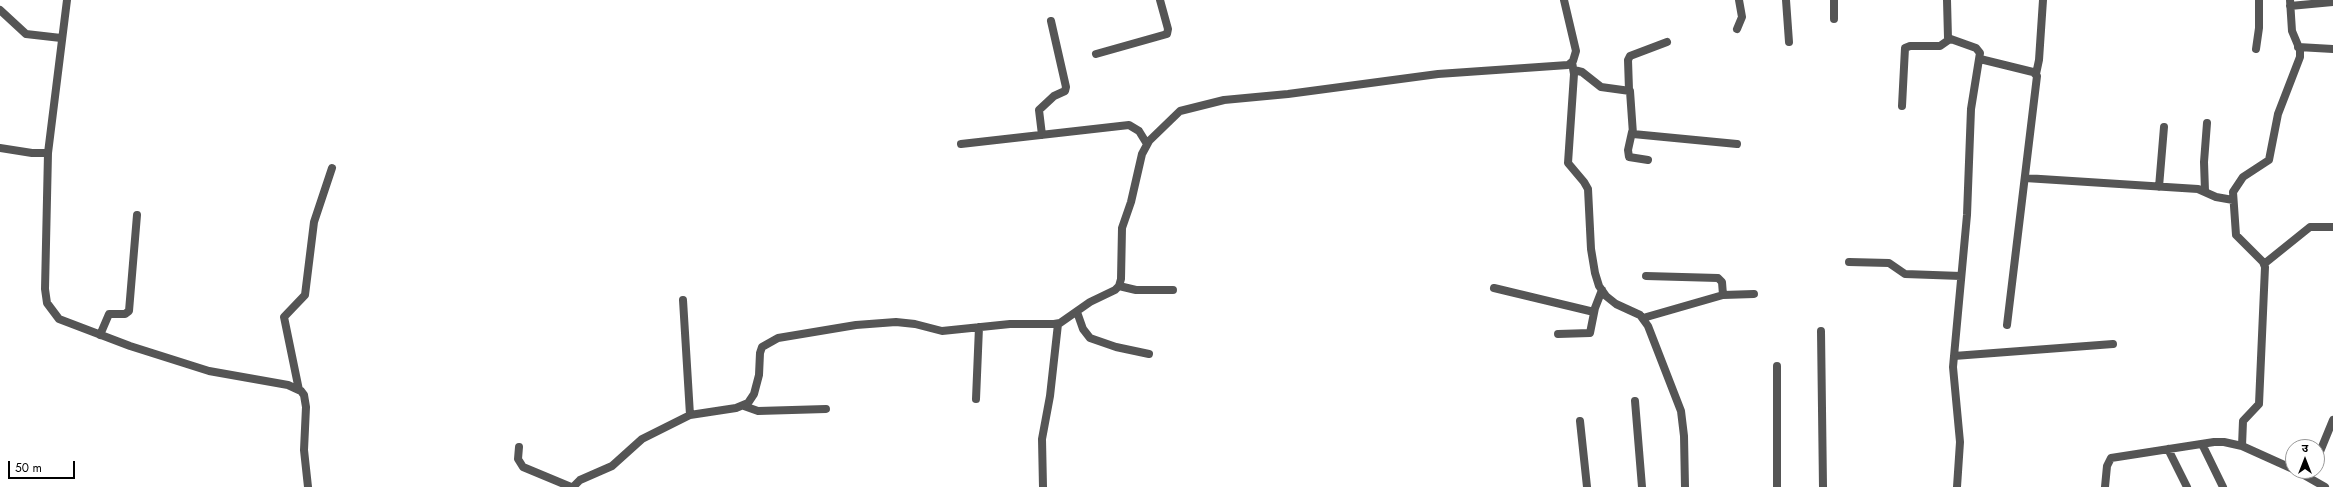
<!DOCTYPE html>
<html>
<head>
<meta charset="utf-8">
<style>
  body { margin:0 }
  #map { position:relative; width:2333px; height:487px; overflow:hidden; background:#fff; font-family:Jost,"Noto Sans Devanagari",sans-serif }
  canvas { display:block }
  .north { position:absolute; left:2285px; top:439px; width:40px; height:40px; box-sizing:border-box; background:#fff; border:1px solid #999; border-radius:50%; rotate:0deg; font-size:11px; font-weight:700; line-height:16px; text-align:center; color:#000 }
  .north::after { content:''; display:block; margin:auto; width:14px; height:18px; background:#000; clip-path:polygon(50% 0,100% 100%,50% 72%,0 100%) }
  .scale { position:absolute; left:8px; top:461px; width:67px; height:18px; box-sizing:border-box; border:2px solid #000; border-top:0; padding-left:5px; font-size:12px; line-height:14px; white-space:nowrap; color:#000; -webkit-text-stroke:3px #fff; paint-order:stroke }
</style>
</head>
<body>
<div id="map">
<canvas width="2333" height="487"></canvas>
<div class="north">उ</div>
<div class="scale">50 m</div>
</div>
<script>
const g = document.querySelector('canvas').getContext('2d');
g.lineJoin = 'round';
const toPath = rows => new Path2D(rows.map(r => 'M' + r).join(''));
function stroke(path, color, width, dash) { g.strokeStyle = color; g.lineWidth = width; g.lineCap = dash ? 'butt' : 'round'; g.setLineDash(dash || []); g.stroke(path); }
stroke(toPath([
  [67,0,48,153,45,289,47,303,59,319,130,346,209,371,288,385,301,391,304,395,306,407,304,450,308,487],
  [1786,0,1789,42],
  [1834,0,1834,19],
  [1947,0,1948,38,1976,48,1980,53,1971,109,1967,215,1953,367,1960,442,1957,487],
  [2290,6,2333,2],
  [0,10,26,34,61,38],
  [1737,29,1742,17,1739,0],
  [2298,47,2333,49],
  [2256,49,2259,28,2259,0],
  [1096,54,1167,34,1168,29,1160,0],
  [1980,59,2033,72,2037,76,2007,325],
  [1572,62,1574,74,1568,163,1584,182,1588,189,1591,249,1595,273,1599,286,1606,296,1616,304,1640,315,1648,326,1681,411,1684,436,1685,487],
  [1574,70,1582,72,1601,87,1630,91,1633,134,1737,144],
  [2036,74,2039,60,2043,0],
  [1629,90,1628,60,1630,56,1667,42],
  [1902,106,1905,48,1910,46,1940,46,1950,39],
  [1632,132,1628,150,1629,157,1648,160],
  [1042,135,1039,110,1054,96,1065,91,1066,87,1051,21],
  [961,144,1129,125,1139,131,1147,144],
  [0,148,32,153,48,153],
  [2025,178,2198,189,2216,197,2233,200],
  [2159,187,2164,127],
  [2205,191,2204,162,2207,123],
  [1849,262,1889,263,1905,274,1961,276],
  [2264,264,2310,227,2333,227],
  [1646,276,1718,278,1722,282,1723,295],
  [1119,286,1136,290,1173,290],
  [1494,288,1594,312],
  [683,300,690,415],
  [1077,312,1083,329,1090,338,1116,347,1149,354],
  [1643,318,1723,295,1754,294],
  [1821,331,1823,487],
  [1558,334,1590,333,1595,308,1602,290],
  [100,335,109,314,125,314,129,311,137,215],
  [1954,356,2113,344],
  [299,390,284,317,305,295,314,222,332,168],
  [976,399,979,327],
  [1635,401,1642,487],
  [744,406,758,411,826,409],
  [1580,421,1587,487],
  [2202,444,2223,487],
  [2242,446,2243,421,2259,404,2265,267,2263,262,2236,235,2233,192,2243,177,2269,160,2278,114,2300,57,2300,50,2292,31,2290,0],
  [519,447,518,459,523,467,571,487],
  [2168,449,2187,487],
  [2317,459,2333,420],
  [2297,471,2325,487],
  [573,487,580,480,612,466,642,439,690,415,736,408,748,403,754,394,759,375,760,353,762,347,778,338,856,325,896,322,915,324,942,331,1010,324,1054,324,1060,323,1090,302,1115,290,1119,286,1121,279,1122,228,1131,202,1142,154,1149,141,1180,111,1224,100,1288,94,1438,74,1568,65,1573,61,1576,51,1564,0],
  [1043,487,1042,439,1050,396,1058,324],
  [1777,487,1777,366],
  [2105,487,2107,466,2111,458,2214,442,2224,442,2242,446,2293,469]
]), '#555', 8);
</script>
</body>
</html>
